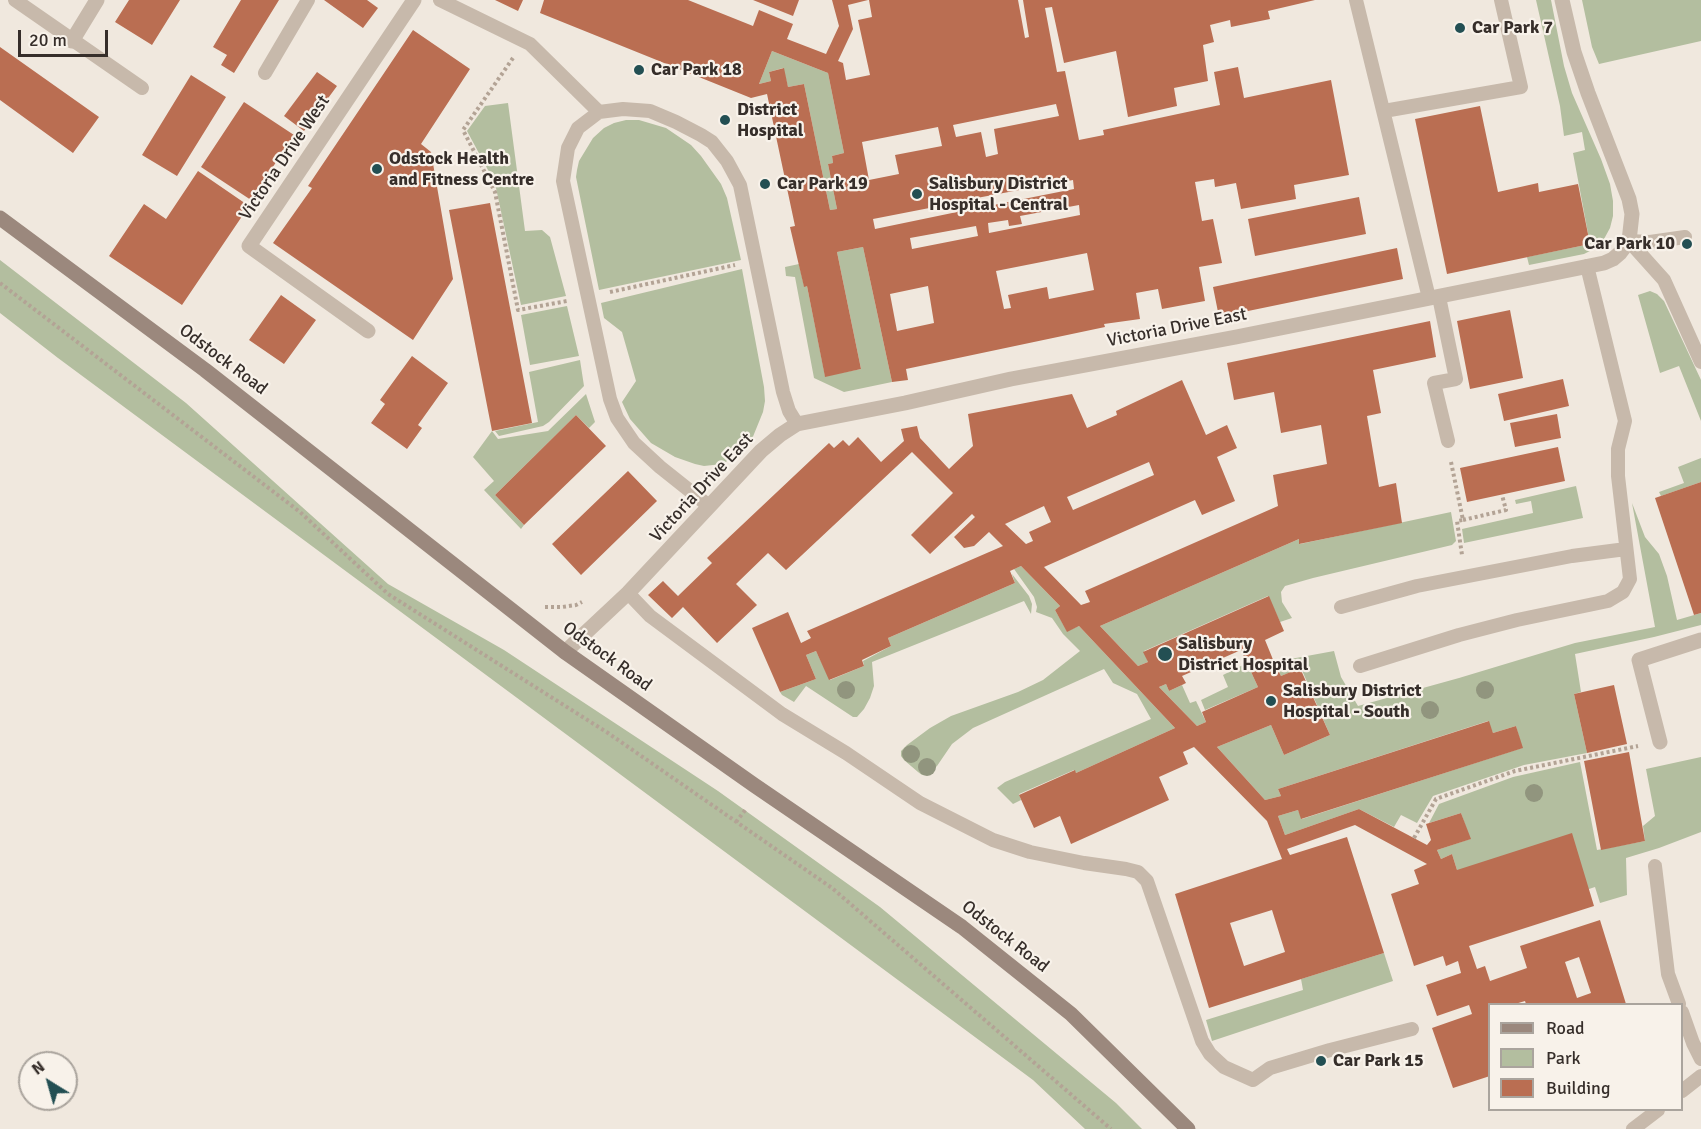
<!DOCTYPE html>
<html>
<head>
<meta charset="utf-8">
<style>
  body { margin:0 }
  #map { position:relative; width:1701px; height:1129px; overflow:hidden; background:#f0e8de; font-family:Signika,sans-serif }
  canvas { display:block }
  .legend { position:absolute; left:1488px; top:1003px; width:195px; height:108px; box-sizing:border-box; background:#f8f2ea; border:2px solid #aaa49d; margin:0; padding:8px 10px; list-style:none; font-size:18px; color:#362e2a }
  .legend li { display:flex; align-items:center; gap:12px; height:30px }
  .legend b { width:30px; border:2px solid #aaa49d }
  .north { position:absolute; left:18px; top:1051px; width:60px; height:60px; box-sizing:border-box; background:#f8f2ea; border:2px solid #aaa49d; border-radius:50%; rotate:323deg; font-size:16px; font-weight:700; line-height:24px; text-align:center; color:#362e2a }
  .north::after { content:''; display:block; margin:auto; width:21px; height:27px; background:#234f53; clip-path:polygon(50% 0,100% 100%,50% 72%,0 100%) }
  .scale { position:absolute; left:18px; top:30px; width:90px; height:27px; box-sizing:border-box; border:3px solid #362e2a; border-top:0; padding-left:8px; font-size:18px; line-height:21px; white-space:nowrap; color:#362e2a; -webkit-text-stroke:4px #f8f2ea; paint-order:stroke }
</style>
</head>
<body>
<div id="map">
<canvas width="1701" height="1129"></canvas>
<ul class="legend">
<li><b style="height:8px;background:#9b887d"></b>Road</li>
<li><b style="height:16px;background:#b3be9f"></b>Park</li>
<li><b style="height:16px;background:#ba6e52"></b>Building</li>
</ul>
<div class="north">N</div>
<div class="scale">20 m</div>
</div>
<script>
const g = document.querySelector('canvas').getContext('2d');
g.lineJoin = 'round';
function fillPath(path, color) { g.fillStyle = color; g.fill(path, 'evenodd'); }
const toPath = rows => new Path2D(rows.map(r => 'M' + r).join(''));
function stroke(path, color, width, dash) { g.strokeStyle = color; g.lineWidth = width; g.lineCap = dash ? 'butt' : 'round'; g.setLineDash(dash || []); g.stroke(path); }
function drawText(font, color, halo, rows, align = 'center') {
  g.font = font + ' Signika,sans-serif'; g.lineWidth = 4.5; g.setLineDash([]); g.textBaseline = 'middle'; g.strokeStyle = halo; g.fillStyle = color; for (const [text, x, y, turn = 0] of rows) {
    g.save(); g.translate(x, y); g.rotate((+turn || 0) * Math.PI / 180); g.textAlign = isNaN(turn) ? turn : align; if (halo) g.strokeText(text, 0, 0); g.fillText(text, 0, 0); g.restore();
  }
}
fillPath(toPath([
  [1536,0,1551,0,1564,66,1572,93,1601,159,1610,184,1613,201,1613,216,1610,228,1604,239,1596,248,1584,254,1529,265,1527,257,1590,244,1573,153,1585,150,1582,132,1564,136,1560,106],
  [1582,0,1701,0,1701,41,1599,64,1592,47],
  [772,51,828,73,844,153,832,156,833,163,828,164,837,209,830,210,804,84,788,87,783,68,769,72,771,81,759,84],
  [508,103,525,231,542,230,550,237,566,296,521,305,496,188,488,170,467,131,485,106],
  [626,120,639,120,666,128,691,145,701,156,721,184,727,198,741,260,599,290,576,177,577,170,579,161,593,138,604,128,614,123],
  [863,247,892,382,844,392,814,378,795,277,786,276,785,267,799,264,804,286,807,286,825,376,861,369,837,252],
  [0,260,186,403,388,584,504,650,718,791,880,907,1116,1103,1142,1129,1085,1129,1033,1080,58,358,0,313],
  [742,269,764,387,765,401,763,412,752,439,738,455,722,464,704,466,695,464,675,457,651,443,630,419,622,402,636,381,622,332,604,318,601,303],
  [1650,291,1657,294,1664,301,1701,380,1701,421,1679,366,1660,373,1638,295],
  [567,306,579,356,530,365,521,315],
  [580,360,584,386,549,422,543,426,499,436,495,431,538,422,529,372],
  [586,394,595,422,589,428,576,415,495,495,524,525,521,529,484,490,494,481,473,457,492,431,498,439,548,431],
  [1701,458,1701,482,1661,496,1659,492,1684,483,1678,467],
  [1576,486,1583,518,1464,543,1462,529,1533,513,1531,501,1516,504,1515,500],
  [1632,503,1645,537,1659,554,1667,576,1677,620,1701,613,1701,625,1654,637,1575,654,1581,692,1574,694,1587,753,1524,765,1433,796,1417,823,1401,815,1394,827,1359,809,1285,835,1278,816,1298,810,1302,819,1522,748,1516,726,1493,733,1488,721,1278,789,1281,796,1265,800,1217,747,1271,725,1284,755,1330,735,1301,668,1281,676,1274,662,1334,651,1341,677,1358,706,1459,678,1575,643,1655,627],
  [1451,512,1456,541,1452,545,1313,578,1285,586,1281,592,1282,602,1292,618,1280,622,1268,596,1144,651,1148,662,1138,666,1100,626,1299,539,1300,544],
  [1021,566,1060,606,1055,610,1067,631,1079,626,1175,728,1076,773,1074,770,1019,794,1021,800,1013,804,997,788,1005,782,1151,719,1137,694,1113,683,1104,669,973,728,952,744,937,766,927,775,922,775,918,772,904,760,901,756,901,751,907,745,930,728,951,716,1018,692,1043,680,1080,651,1063,634,1052,618,1036,612,1037,607,1034,597,1014,569],
  [1012,574,1029,596,1032,604,1031,614,1024,601,872,662,874,686,870,698,864,709,857,717,853,717,806,686,794,702,782,695,780,692,816,679,806,655,816,651,830,680,864,666,863,661,891,646,888,638,1015,583],
  [1247,663,1258,687,1205,710,1201,700,1228,687,1223,675],
  [1166,684,1169,691,1182,685,1190,703,1196,701,1206,722,1197,726,1159,687],
  [1701,757,1701,832,1659,848,1626,858,1627,895,1600,903,1595,887,1589,889,1457,870,1452,854,1441,859,1437,850,1470,839,1461,813,1429,823,1439,804,1513,777,1580,762,1597,850,1645,841,1643,826,1655,816,1646,769],
  [1384,953,1393,981,1212,1041,1206,1020,1303,990,1301,979]
]), '#b3be9f');
fillPath(toPath([
  [129,0,180,0,152,45,115,22],
  [241,0,279,0,234,73,221,65,227,55,213,47],
  [324,0,367,0,378,8,363,28],
  [495,0,523,0,518,11],
  [544,0,688,0,753,26,759,10,793,24,787,39,826,54,839,26,832,0,868,0,848,5,853,29,838,61,843,63,846,80,870,75,858,20,872,17,869,0,1018,0,1025,38,1029,37,1023,0,1315,0,1268,11,1270,19,1231,27,1230,20,1210,25,1214,42,1203,45,1208,81,1174,88,1177,106,1128,117,1116,51,1064,63,1052,7,1045,8,1057,72,1065,71,1079,140,1104,135,1103,130,1220,105,1214,72,1238,67,1244,98,1331,80,1349,175,1294,185,1296,199,1241,209,1236,183,1215,187,1214,179,1195,182,1202,221,1213,219,1222,263,1199,267,1205,301,1162,309,1158,289,1136,293,1140,319,1104,324,1105,327,906,369,908,380,892,382,863,247,837,252,861,369,825,377,807,286,804,287,790,227,795,226,767,94,751,98,540,13],
  [772,51,828,73,844,153,832,156,833,163,828,164,837,209,830,210,804,84,788,87,784,68,769,72,771,81,759,84],
  [1056,104,1059,116,994,129,998,154,986,157,981,132,956,137,953,125],
  [938,127,942,146,895,155,899,174,869,180,862,142],
  [1073,180,1074,189,968,210,966,200],
  [955,203,957,212,875,229,873,219],
  [1079,205,1080,215,989,233,988,223,1008,220,1009,226,1022,224,1020,216],
  [976,226,978,236,912,249,910,238],
  [1087,253,1094,290,1049,299,1047,287,1008,295,1011,308,1004,309,996,271],
  [928,286,934,323,897,331,890,294],
  [753,0,799,0,793,16],
  [413,30,470,69,421,144,431,152,453,279,413,340,273,243,312,188,308,186],
  [0,47,99,117,73,153,0,100],
  [317,72,337,86,304,131,284,116],
  [191,75,226,97,177,176,142,155],
  [244,102,294,135,251,200,201,167],
  [1480,106,1498,192,1538,183,1539,192,1578,184,1590,244,1447,274,1415,119],
  [198,171,249,206,182,305,109,256,144,204,166,219],
  [1359,197,1366,234,1255,256,1248,219],
  [490,203,532,423,492,431,449,210],
  [1397,248,1403,279,1219,317,1213,287],
  [281,295,316,320,284,364,249,340],
  [1510,310,1523,378,1470,389,1457,321],
  [1430,321,1436,357,1373,370,1381,413,1367,416,1379,487,1396,483,1402,523,1299,544,1299,539,1100,626,1138,666,1148,662,1143,652,1269,596,1284,631,1265,640,1274,662,1281,676,1300,668,1330,735,1284,755,1271,725,1217,747,1265,800,1281,796,1278,789,1489,721,1493,733,1516,726,1523,748,1301,819,1298,810,1278,816,1285,835,1359,809,1427,845,1431,840,1426,824,1461,813,1471,839,1437,850,1441,859,1452,854,1457,870,1572,833,1594,906,1469,946,1477,969,1485,966,1490,981,1527,968,1520,946,1600,920,1626,1004,1526,1004,1525,1001,1515,1004,1490,1004,1490,1076,1453,1088,1432,1028,1472,1014,1469,1005,1437,1016,1426,985,1461,973,1458,961,1446,966,1443,956,1414,966,1391,894,1419,884,1414,870,1427,864,1355,825,1287,849,1290,855,1347,837,1384,953,1209,1008,1175,894,1282,859,1267,821,1194,747,1183,752,1188,764,1159,777,1169,800,1071,844,1060,816,1034,828,1019,795,1075,770,1076,773,1175,728,1079,626,1067,632,1055,610,1060,606,1021,566,1010,571,1015,583,888,638,891,646,862,660,864,666,829,680,816,651,806,655,816,679,780,692,752,628,788,612,801,643,811,638,807,631,1003,546,989,532,974,546,964,548,954,537,975,517,972,514,930,554,911,535,953,493,912,452,786,570,768,553,736,584,757,605,717,643,683,607,672,618,648,595,663,581,678,596,712,563,707,558,829,443,834,448,843,440,849,446,858,437,881,462,904,441,901,429,917,426,920,438,949,469,973,446,968,414,1072,394,1087,428,1117,415,1116,411,1182,380,1206,435,1227,425,1237,448,1217,457,1235,501,1202,515,1195,500,1044,567,1081,605,1090,602,1085,591,1278,506,1273,475,1327,464,1321,425,1281,433,1274,392,1234,400,1227,363],
  [1149,462,1154,475,1073,510,1067,497],
  [1044,506,1051,522,1029,532,1033,541,1026,544,1005,524],
  [1241,650,1258,687,1202,712,1206,722,1197,726,1159,687,1166,684,1169,691,1182,685,1186,683,1182,676],
  [1272,910,1285,952,1244,966,1230,923],
  [1579,957,1591,993,1577,998,1565,962],
  [412,356,448,383,418,425,422,428,407,449,371,423,385,404,380,400],
  [1563,379,1569,406,1504,421,1498,394],
  [1557,414,1561,438,1515,447,1510,423],
  [576,415,606,446,524,525,495,495],
  [1558,447,1565,481,1467,502,1460,468],
  [628,471,657,501,581,575,552,544],
  [1701,482,1701,613,1694,615,1655,498],
  [1614,685,1627,744,1587,753,1574,694],
  [1629,752,1645,841,1601,850,1584,761]
]), '#ba6e52');
stroke(toPath([
  [513,58,463,130,495,192,518,310,567,301],
  [0,283,300,512,388,594,608,733,832,888,1111,1129],
  [610,292,735,265],
  [1451,462,1463,520,1457,521,1462,555],
  [1463,520,1506,510,1502,495],
  [545,607,562,607,576,605,582,602],
  [736,822,746,809],
  [1414,838,1436,799,1515,771,1638,746]
]), '#b3a395', 4, [3, 3]);
stroke(toPath([
  [15,0,142,88],
  [440,0,530,44,599,112],
  [1356,0,1429,298],
  [265,73,308,0],
  [1384,111,1521,87,1501,0],
  [1629,241,1664,280,1701,362],
  [1629,241,1650,242,1685,237],
  [1439,297,1456,379,1434,383,1448,441],
  [709,506,660,467,634,443,617,418,610,399,563,181,568,148,578,128,599,112,623,109,650,111,676,122,701,135,712,142,727,161,740,185,783,392,789,411,797,424],
  [628,593,650,616,782,714,846,753,920,803,993,840,1030,852,1084,863,1126,869,1138,872,1147,881,1202,1041,1210,1054,1224,1067,1253,1080,1270,1068,1330,1050,1412,1029],
  [1341,607,1417,586,1572,556,1626,549],
  [1360,666,1459,635,1517,620,1608,601,1623,592,1630,579,1618,476,1618,449,1625,421,1587,266],
  [1655,866,1668,974,1679,1004],
  [1682,1012,1693,1043,1701,1059],
  [1682,1091,1701,1076],
  [1633,1129,1658,1110]
]), '#c7b9ab', 14);
stroke(toPath([
  [72,41,97,0],
  [368,331,249,246,414,0],
  [565,652,628,593,761,451,780,435,797,424,905,403,1011,379,1236,337,1520,280,1604,263,1613,259,1620,253,1629,241,1632,214,1629,199,1588,93,1574,52,1562,0],
  [1660,742,1639,660,1701,640]
]), '#c7b9ab', 15);
stroke(toPath([
  [0,218,205,370,565,652,754,785,962,927,1071,1014,1188,1129]
]), '#9b887d', 15);
g.fillStyle = '#91957e';
for (const [x, y] of [
  [846,690],
  [1485,690],
  [1430,710],
  [911,754],
  [927,767],
  [1534,793]
]) { g.beginPath(); g.arc(x, y, 9, 0, 2 * Math.PI); g.fill(); }
for (const [x, y, r, color] of [
  [1460,28,6,"#234f53"],
  [639,70,6,"#234f53"],
  [725,120,6,"#234f53"],
  [377,169,6,"#234f53"],
  [765,184,6,"#234f53"],
  [917,194,6,"#234f53"],
  [1687,244,6,"#234f53"],
  [1165,654,8,"#234f53"],
  [1271,701,6,"#234f53"],
  [1321,1061,6,"#234f53"]
]) { const dot = new Path2D(); dot.arc(x, y, r, 0, 2 * Math.PI); g.fillStyle = color; g.fill(dot); stroke(dot, '#f8f2ea', 2); }
drawText('bold 18px', '#362e2a', '#f8f2ea', [
  ["Car Park 7",1472,28],
  ["Car Park 18",651,70],
  ["District",737,110],
  ["Hospital",737,131],
  ["Odstock Health",389,159],
  ["and Fitness Centre",389,180],
  ["Car Park 19",777,184],
  ["Salisbury District",929,184],
  ["Hospital - Central",929,205],
  ["Car Park 10",1675,244,"right"],
  ["Salisbury",1178,644],
  ["District Hospital",1178,665],
  ["Salisbury District",1283,691],
  ["Hospital - South",1283,712],
  ["Car Park 15",1333,1061]
], 'left');
drawText('18px', '#362e2a', '#f8f2ea', [
  ["Victoria Drive West",285,158,-56],
  ["Victoria Drive East",1177,328,-11],
  ["Odstock Road",223,360,37],
  ["Victoria Drive East",702,488,-47],
  ["Odstock Road",607,657,36],
  ["Odstock Road",1005,937,38]
]);
</script>
</body>
</html>
